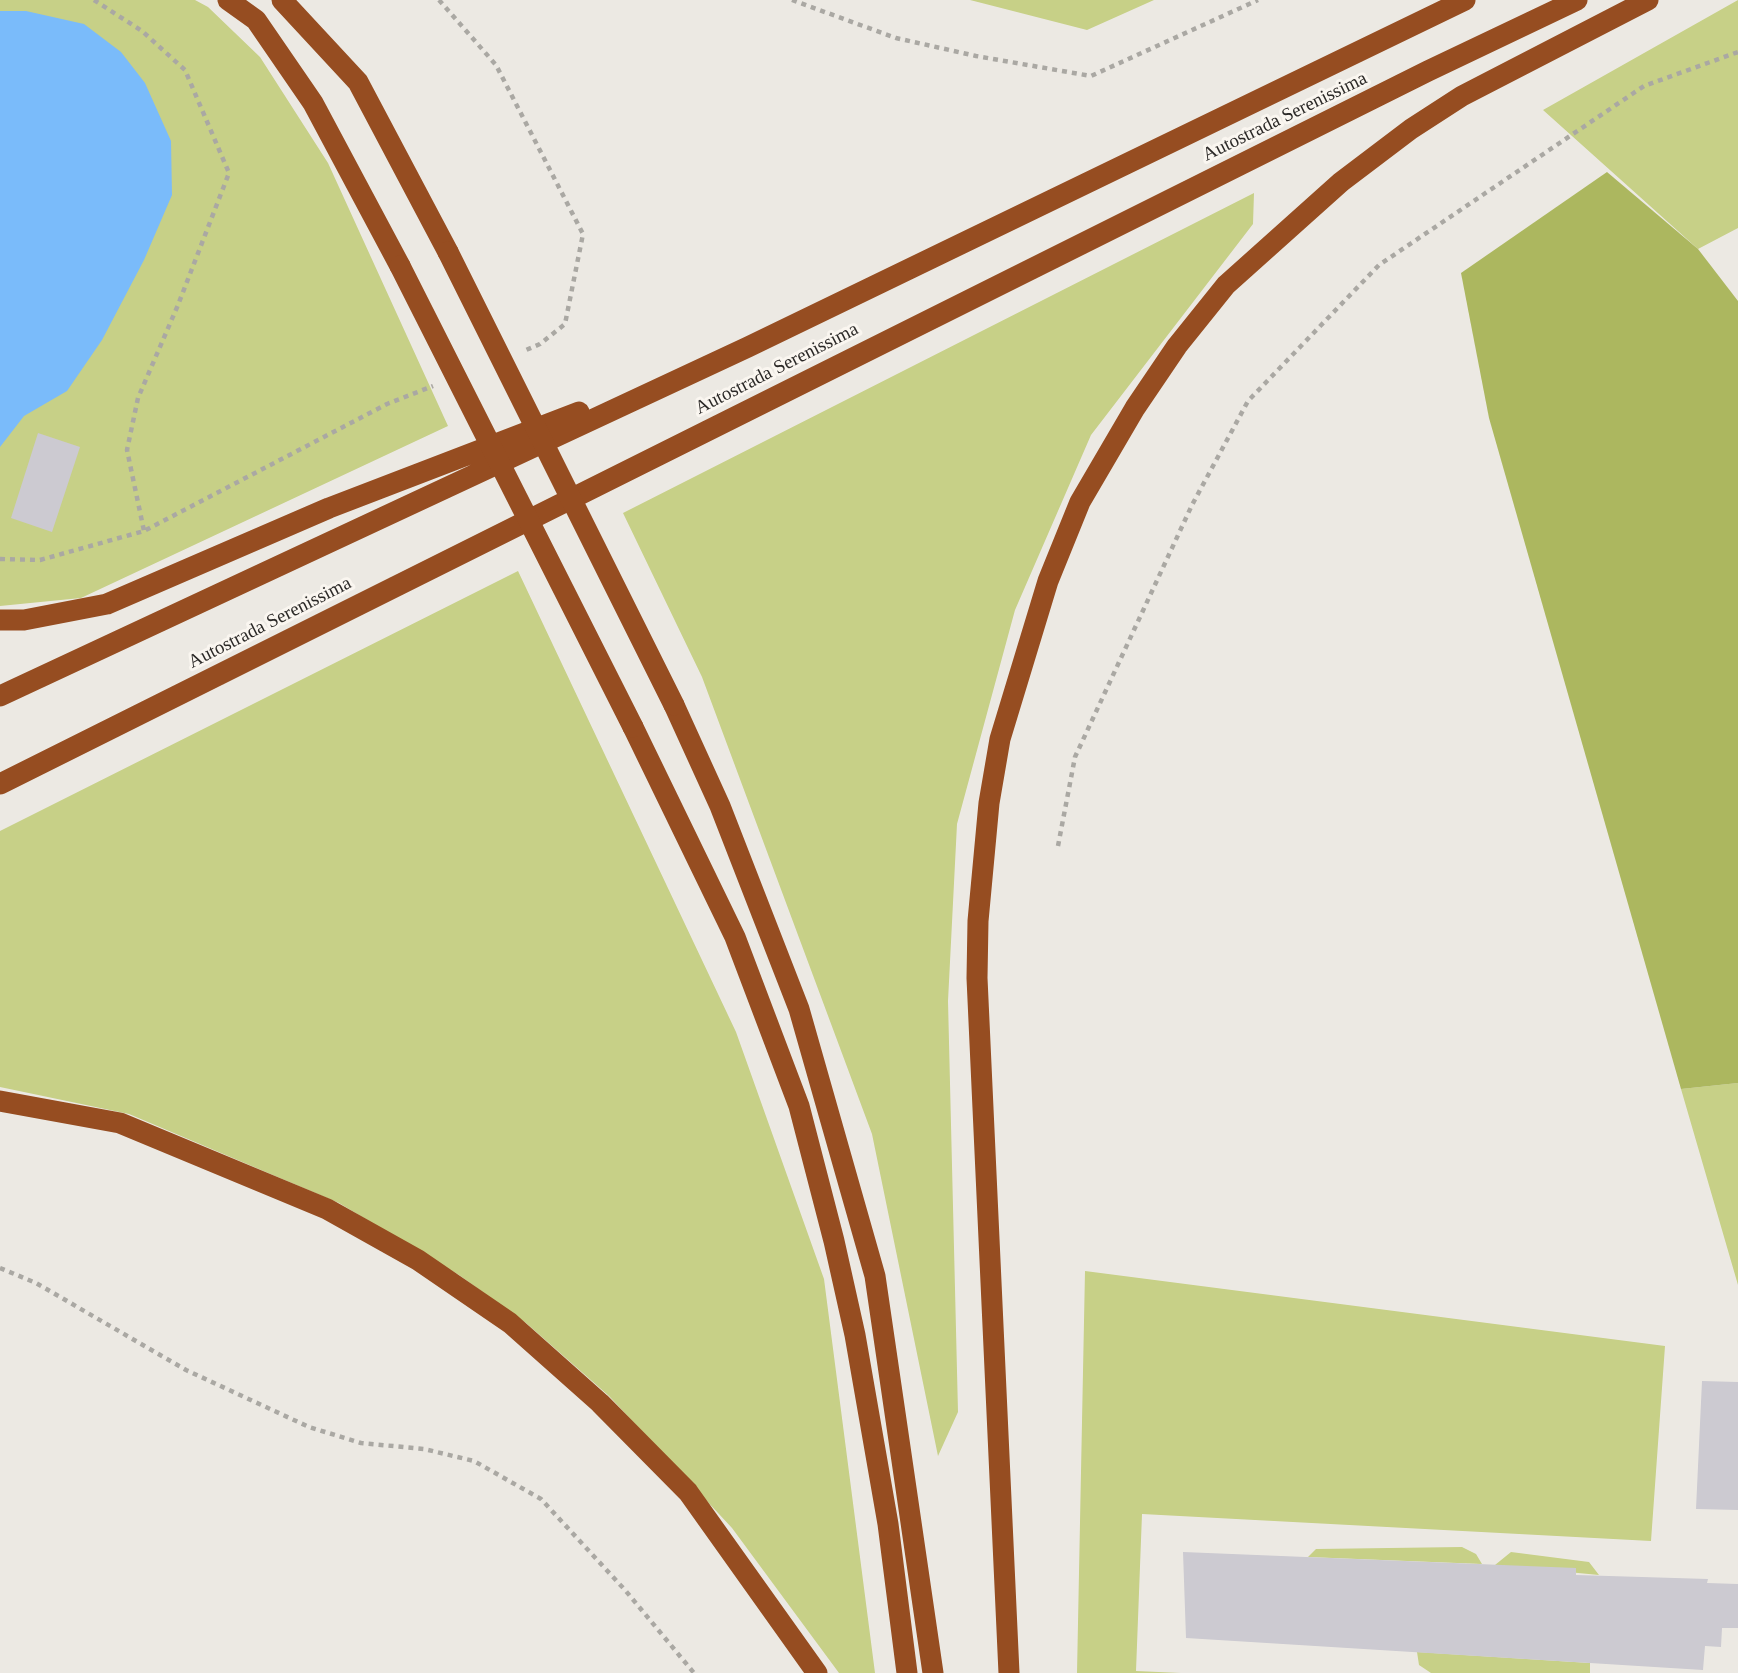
<!DOCTYPE html>
<html>
<head>
<meta charset="utf-8">
<style>
  body { margin:0 }
  canvas { display:block; background:#ece9e3 }
</style>
</head>
<body>
<canvas width="1738" height="1673"></canvas>
<script>
const g = document.querySelector('canvas').getContext('2d');
g.lineJoin = 'round';
function fillPath(path, color) { g.fillStyle = color; g.fill(path, 'evenodd'); }
const toPath = rows => new Path2D(rows.map(r => 'M' + r).join(''));
function stroke(path, color, width, dash) { g.strokeStyle = color; g.lineWidth = width; g.lineCap = dash ? 'butt' : 'round'; g.setLineDash(dash || []); g.stroke(path); }
function drawText(font, color, halo, rows, align = 'center') {
  g.font = font + ' Georgia,serif'; g.lineWidth = 6; g.setLineDash([]); g.textBaseline = 'middle'; g.strokeStyle = halo; g.fillStyle = color; for (const [text, x, y, turn = 0] of rows) {
    g.save(); g.translate(x, y); g.rotate((+turn || 0) * Math.PI / 180); g.textAlign = isNaN(turn) ? turn : align; if (halo) g.strokeText(text, 0, 0); g.fillText(text, 0, 0); g.restore();
  }
}
fillPath(toPath([
  [0,0,195,0,208,7,260,57,328,163,448,426,81,598,0,606],
  [970,0,1154,0,1087,30],
  [1738,0,1738,228,1698,249,1543,110],
  [1254,193,1253,224,1091,435,1015,610,957,824,948,1001,958,1412,938,1456,872,1134,702,677,623,513],
  [518,571,736,1032,824,1279,875,1673,839,1673,732,1528,609,1396,526,1323,459,1275,339,1203,129,1114,0,1087,0,831],
  [1738,1083,1738,1285,1681,1089],
  [1085,1271,1665,1346,1651,1541,1142,1514,1136,1671,1181,1673,1077,1673],
  [1462,1547,1476,1554,1482,1564,1308,1557,1316,1549],
  [1511,1552,1589,1562,1599,1575,1495,1565],
  [1417,1652,1590,1663,1590,1673,1431,1673,1419,1665]
]), '#c7d087');
fillPath(toPath([
  [1607,172,1698,249,1738,301,1738,1083,1681,1089,1489,418,1461,273]
]), '#acb75f');
fillPath(toPath([
  [0,11,26,11,84,24,121,52,145,83,171,141,172,195,144,260,102,340,67,391,24,416,0,447]
]), '#7abbfa');
fillPath(toPath([
  [38,433,80,447,52,532,11,518],
  [1702,1381,1738,1382,1738,1510,1696,1509],
  [1183,1552,1576,1568,1576,1575,1708,1579,1707,1583,1738,1584,1738,1628,1722,1628,1721,1647,1705,1646,1703,1670,1186,1638]
]), '#cccad1');
stroke(toPath([
  [94,0,142,31,185,70,229,173,178,305,138,398,127,450,144,531],
  [439,0,496,65,583,234,565,324,540,344,526,350],
  [792,0,896,38,976,56,1091,76,1258,0],
  [0,559,40,560,144,531,387,404,433,386],
  [1058,846,1075,757,1192,505,1248,401,1379,265,1644,86,1738,52],
  [0,1268,36,1283,186,1370,309,1427,361,1443,424,1449,474,1461,541,1499,625,1590,694,1673]
]), '#aaa8a3', 4.5, [5, 5]);
stroke(toPath([
  [228,0,256,20,313,103,400,266],
  [282,0,358,82,448,252],
  [0,620,24,620,107,604,329,508,579,412],
  [0,696,748,347,1465,0],
  [674,705,720,806,799,1009,875,1276,933,1673],
  [633,727,735,937,799,1106,834,1241,855,1335,888,1524,907,1673],
  [0,784,1428,71,1577,0],
  [0,1101,120,1123,327,1209,418,1260,510,1323,600,1403,688,1492,817,1673],
  [1009,1673,977,978,978,921,989,803,1000,739,1048,581,1080,502,1135,408,1177,346,1226,285,1341,182,1411,129,1462,96,1648,0]
]), '#964d21', 21);
stroke(toPath([
  [448,252,674,705],
  [400,266,633,727]
]), '#964d21', 21);
drawText('19px', '#2b2927', '#faf6f0', [
  ["Autostrada Serenissima",1285,117,-26],
  ["Autostrada Serenissima",777,369,-27],
  ["Autostrada Serenissima",270,623,-27]
]);
</script>
</body>
</html>
